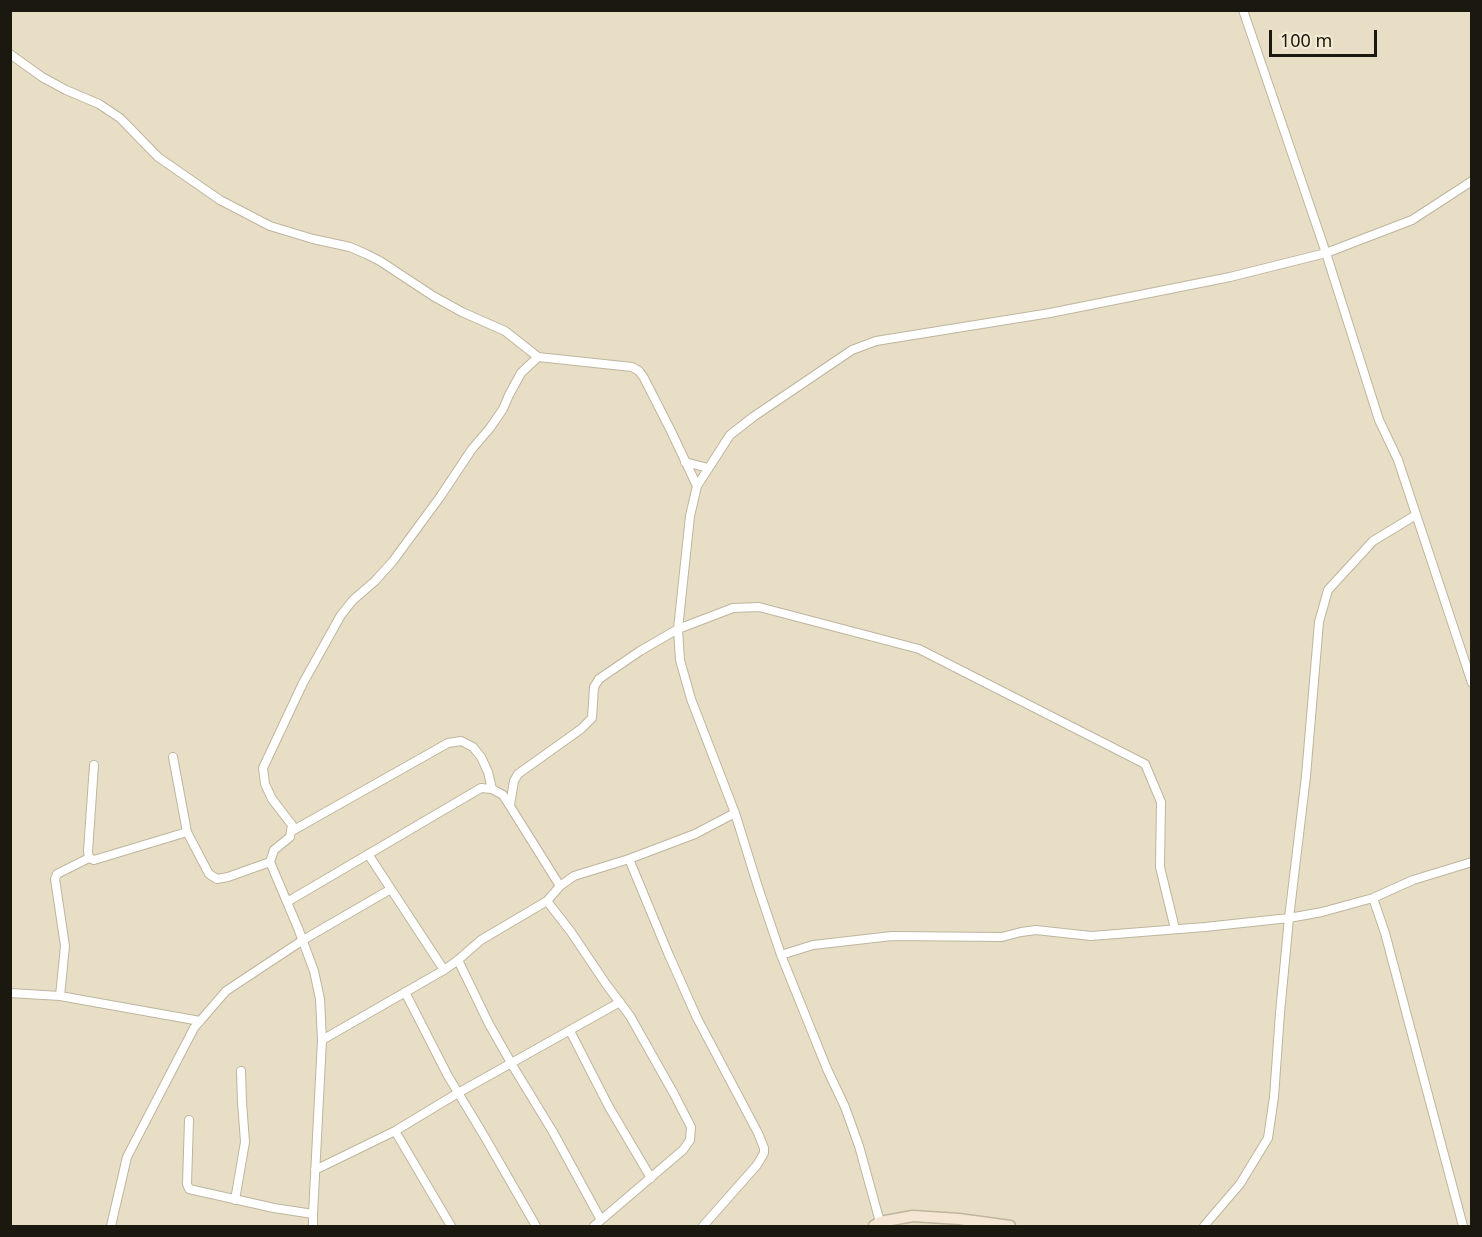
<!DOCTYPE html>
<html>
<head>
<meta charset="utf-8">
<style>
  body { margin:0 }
  #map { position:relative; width:1482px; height:1237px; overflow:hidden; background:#e8dec6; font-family:"Noto Sans",sans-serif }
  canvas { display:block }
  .frame { position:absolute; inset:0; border:12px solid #1b180f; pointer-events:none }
  .scale { position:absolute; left:1269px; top:30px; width:108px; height:27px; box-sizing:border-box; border:3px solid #1b180f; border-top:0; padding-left:8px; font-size:18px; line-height:21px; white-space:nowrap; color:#1b180f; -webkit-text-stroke:4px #f5ebd3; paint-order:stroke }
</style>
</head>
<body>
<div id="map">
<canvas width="1482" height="1237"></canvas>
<div class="frame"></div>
<div class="scale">100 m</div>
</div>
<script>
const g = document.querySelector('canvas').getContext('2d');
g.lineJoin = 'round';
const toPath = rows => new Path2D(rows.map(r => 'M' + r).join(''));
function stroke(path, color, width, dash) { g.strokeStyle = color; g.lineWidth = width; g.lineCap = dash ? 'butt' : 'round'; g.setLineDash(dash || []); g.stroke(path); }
const street = toPath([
  [1243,10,1326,253,1379,420,1398,460,1472,683],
  [10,54,42,77,66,90,99,104,120,118,158,157,220,200,270,226,313,239,350,247,366,254,380,261,433,296,462,312,505,331,538,357,632,367,639,371,644,378,671,431,697,486,690,516,678,629,680,660,691,699,735,813,758,887,781,955,827,1069,845,1107,859,1146,880,1222],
  [685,462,708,468],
  [697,486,730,435,753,417,852,350,876,341,1050,313,1230,277,1326,253,1412,220,1472,181],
  [173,757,187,832,209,874,217,879,228,877,270,862],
  [94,765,88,851,89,858,94,860,187,832],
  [510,805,514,781,518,774,581,729,592,718,594,687,599,679,640,651,678,629,733,608,759,607,919,649,1145,764,1161,802,1160,867,1175,929],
  [292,831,448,743,461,741,473,747,481,757,488,772,492,789],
  [368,854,444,970],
  [1373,898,1385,933,1463,1226],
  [287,902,481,788,492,789,503,795,560,886],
  [781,955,813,945,892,936,1002,937,1021,932,1036,930,1091,936,1205,927,1289,918,1322,912,1373,898,1413,880,1472,862],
  [458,960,489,1024,514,1068,553,1132,601,1220],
  [405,992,448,1076,483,1134,536,1226],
  [10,993,60,996,200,1021],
  [60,996,65,946,55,879,57,874,89,858],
  [570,1031,609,1107,651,1178],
  [322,1040,444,970,458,960,481,940,547,901],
  [189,1120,187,1184,189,1189,274,1208,313,1214],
  [395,1131,451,1226],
  [315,1170,395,1131,458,1093,620,1002],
  [235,1200,245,1142,242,1102,241,1071],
  [111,1226,127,1157,194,1028,226,991,303,940,391,889],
  [313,1226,313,1214,322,1040,320,999,314,971,298,928,270,862,274,850,290,837,292,825,272,799,265,784,263,768,303,683,341,615,353,600,375,581,393,561,440,497,472,449,490,428,503,409,509,395,521,373,538,357],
  [594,1226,683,1150,690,1140,691,1127,674,1094,630,1016,606,984,571,932,547,901,560,886,574,876,629,859],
  [703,1226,757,1165,764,1153,764,1148,758,1133,697,1018,668,953,629,859,695,834,735,813],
  [1204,1226,1240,1184,1268,1138,1274,1097,1280,1013,1289,918,1306,776,1319,622,1328,590,1373,541,1416,515]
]);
const secondary = toPath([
  [874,1226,880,1222,913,1216,959,1219,1010,1226]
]);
stroke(street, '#beb59e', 10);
stroke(secondary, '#beb59e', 13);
stroke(street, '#fff', 8);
stroke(secondary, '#f5e6d3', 10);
</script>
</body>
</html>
